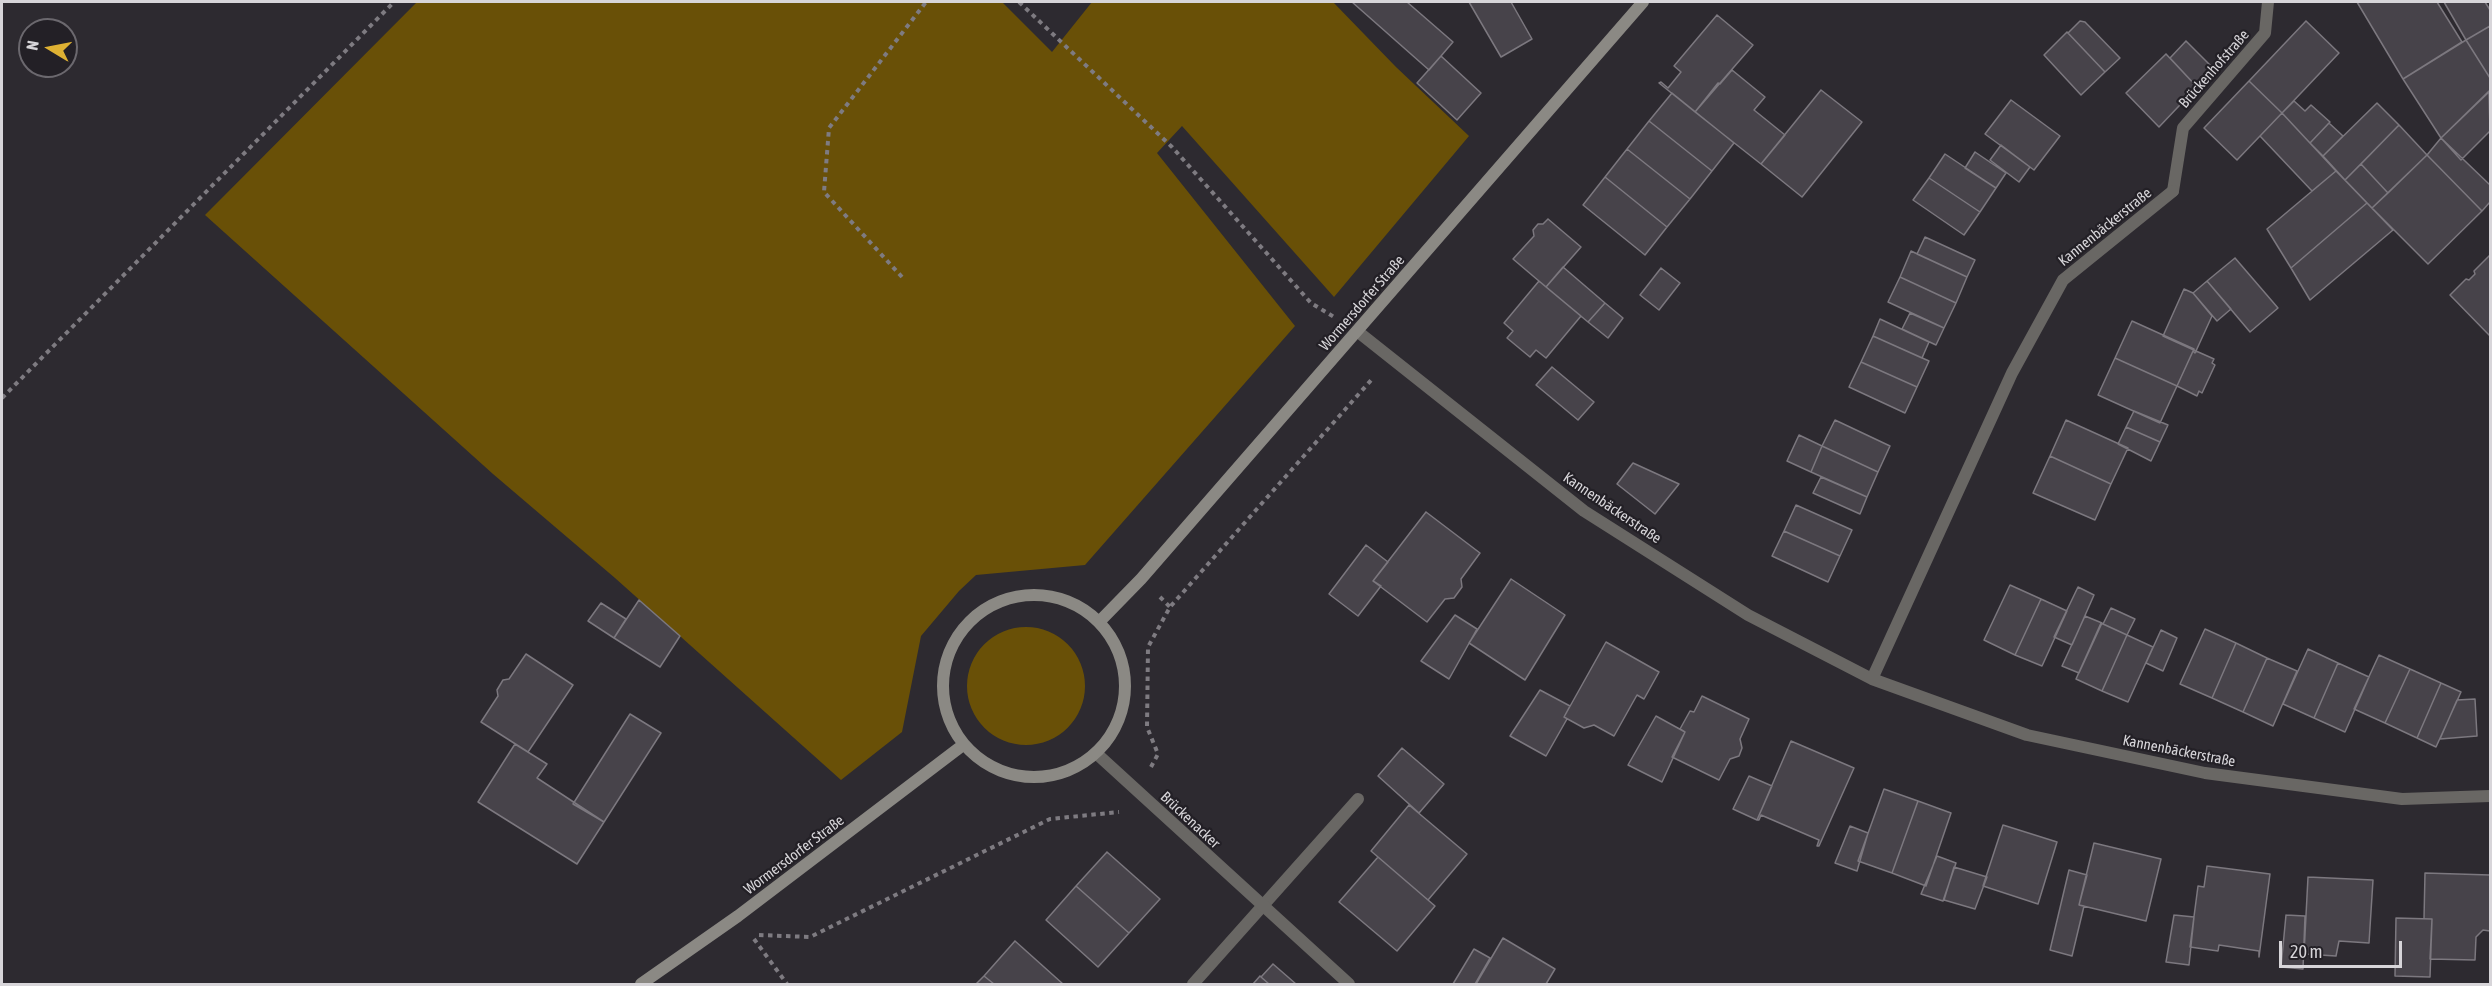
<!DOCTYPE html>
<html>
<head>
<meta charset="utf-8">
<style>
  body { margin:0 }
  #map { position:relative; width:2492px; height:986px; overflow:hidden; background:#2d2a30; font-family:"Asap Condensed",sans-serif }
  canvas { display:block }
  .frame { position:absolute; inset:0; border:3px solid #d7d5d9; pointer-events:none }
  .north { position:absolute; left:18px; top:18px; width:60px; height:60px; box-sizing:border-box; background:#232026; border:2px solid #6b686e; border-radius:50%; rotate:280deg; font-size:16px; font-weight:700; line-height:24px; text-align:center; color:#d7d5d9 }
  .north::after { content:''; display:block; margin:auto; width:21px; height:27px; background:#deb133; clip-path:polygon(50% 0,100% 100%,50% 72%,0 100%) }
  .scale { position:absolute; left:2279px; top:941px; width:123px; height:27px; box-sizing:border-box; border:3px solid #d7d5d9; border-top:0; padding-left:8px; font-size:18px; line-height:21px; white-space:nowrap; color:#d7d5d9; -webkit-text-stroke:4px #232026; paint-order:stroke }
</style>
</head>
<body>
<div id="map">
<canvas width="2492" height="986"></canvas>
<div class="frame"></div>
<div class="north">N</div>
<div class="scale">20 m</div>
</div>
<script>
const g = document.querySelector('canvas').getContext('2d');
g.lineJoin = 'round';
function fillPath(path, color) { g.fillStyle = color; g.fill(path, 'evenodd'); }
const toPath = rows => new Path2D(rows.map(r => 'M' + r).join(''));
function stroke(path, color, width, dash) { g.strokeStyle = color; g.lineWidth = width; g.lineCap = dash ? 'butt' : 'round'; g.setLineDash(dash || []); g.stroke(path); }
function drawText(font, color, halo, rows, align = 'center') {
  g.font = font + ' "Asap Condensed",sans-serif'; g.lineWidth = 4.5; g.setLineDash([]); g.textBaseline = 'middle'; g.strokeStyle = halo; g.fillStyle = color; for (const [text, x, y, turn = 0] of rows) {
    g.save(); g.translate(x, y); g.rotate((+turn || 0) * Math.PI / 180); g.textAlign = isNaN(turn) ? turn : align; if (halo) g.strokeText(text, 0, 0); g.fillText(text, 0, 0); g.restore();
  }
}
fillPath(toPath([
  [417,2,1002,2,1052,52,1092,2,1333,2,1396,67,1469,136,1334,297,1182,126,1157,153,1295,326,1085,565,976,575,959,591,921,636,902,732,841,780,615,578,493,474,205,215],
  '967 686a59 59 0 1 1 118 0a59 59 0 1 1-118 0Z'
]), '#695007');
const building = toPath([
  [1352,2,1407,2,1453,42,1429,70,1352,2],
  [1469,2,1511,2,1532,39,1501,57,1469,2],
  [2357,2,2437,2,2462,42,2403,79,2357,2],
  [2444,2,2485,2,2490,10,2490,26,2466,40,2444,2],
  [1717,15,1753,45,1695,112,1659,83,1661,82,1668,88,1681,72,1674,66,1717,15],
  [2080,21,2085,22,2120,58,2105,72,2068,33,2080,21],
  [2306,21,2339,53,2282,113,2249,81,2306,21],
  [2490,26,2490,78,2466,40,2490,26],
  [2067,32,2105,72,2081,95,2044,55,2067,32],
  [2466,40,2490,78,2490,91,2441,138,2403,79,2466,40],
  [2186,41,2214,69,2197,87,2170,58,2186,41],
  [2166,54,2197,87,2159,127,2126,93,2166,54],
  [1441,56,1481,93,1457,120,1417,83,1441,56],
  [1732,70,1765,97,1754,110,1785,135,1761,164,1695,112,1718,83,1720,84,1732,70],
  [2249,81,2282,113,2237,160,2204,128,2249,81],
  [1821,90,1862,122,1802,197,1761,164,1821,90],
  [2489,91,2490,131,2461,160,2441,138,2489,91],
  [1672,93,1734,143,1712,171,1649,121,1672,93],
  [2011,100,2060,136,2034,170,1985,134,2011,100],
  [2294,101,2305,111,2311,105,2330,122,2310,143,2282,113,2294,101],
  [2377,103,2399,125,2345,180,2323,156,2377,103],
  [2282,113,2336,171,2312,191,2260,136,2282,113],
  [1649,121,1712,171,1690,199,1627,149,1649,121],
  [2329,123,2343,136,2323,156,2310,143,2329,123],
  [2399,125,2427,155,2388,193,2361,164,2399,125],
  [2441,138,2490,185,2490,202,2482,211,2427,155,2441,138],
  [2001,145,2030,167,2019,182,1990,160,2001,145],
  [1627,149,1690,199,1667,227,1605,177,1627,149],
  [1975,152,2006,173,1996,188,1965,168,1975,152],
  [1945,154,1996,188,1980,212,1929,178,1945,154],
  [2427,155,2482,211,2428,264,2372,208,2427,155],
  [2361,164,2388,193,2372,208,2345,180,2361,164],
  [2336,171,2367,203,2291,268,2267,229,2336,171],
  [1605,177,1667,227,1645,255,1583,205,1605,177],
  [1929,178,1980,212,1964,235,1913,200,1929,178],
  [2367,203,2393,230,2310,300,2291,268,2367,203],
  [1548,219,1581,247,1546,287,1513,259,1534,236,1533,230,1538,224,1543,224,1548,219],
  [1925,237,1975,260,1967,277,1917,254,1925,237],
  [1911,251,1967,277,1956,303,1900,277,1911,251],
  [2490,255,2490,336,2450,295,2466,279,2469,280,2475,274,2474,271,2490,255],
  [2235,258,2278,308,2250,332,2207,281,2235,258],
  [1563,267,1605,303,1588,322,1546,287,1563,267],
  [1661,268,1680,283,1659,310,1640,295,1661,268],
  [1900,277,1956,303,1944,328,1888,302,1900,277],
  [1539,281,1581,316,1546,358,1536,350,1530,357,1507,338,1513,331,1504,323,1539,281],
  [2207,281,2231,309,2217,321,2193,293,2207,281],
  [2184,289,2193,293,2212,316,2196,351,2163,336,2184,289],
  [1605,303,1623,318,1608,338,1588,322,1605,303],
  [1910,313,1944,328,1936,345,1902,329,1910,313],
  [1880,319,1929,342,1922,358,1873,336,1880,319],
  [2132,321,2194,349,2177,386,2115,358,2132,321],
  [1873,336,1929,361,1917,387,1861,362,1873,336],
  [2193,351,2195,353,2196,351,2214,359,2212,363,2215,365,2202,393,2199,391,2197,396,2177,386,2193,351],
  [2115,358,2177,386,2160,423,2098,395,2115,358],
  [1861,362,1917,387,1905,413,1849,387,1861,362],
  [1552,367,1594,402,1578,420,1536,385,1552,367],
  [2134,411,2168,425,2160,442,2126,427,2134,411],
  [1835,420,1890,446,1878,472,1822,446,1835,420],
  [2066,420,2128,448,2111,484,2050,456,2066,420],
  [2126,427,2160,442,2151,461,2118,444,2126,427],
  [1799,435,1822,446,1811,472,1787,461,1799,435],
  [1822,446,1878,472,1867,497,1811,472,1822,446],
  [2050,456,2111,484,2095,520,2033,493,2050,456],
  [1633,463,1679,484,1655,514,1617,484,1633,463],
  [1821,477,1867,497,1860,514,1813,493,1821,477],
  [1796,505,1852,530,1840,556,1784,531,1796,505],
  [1426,512,1480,553,1461,579,1462,587,1454,598,1445,599,1427,622,1373,581,1426,512],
  [1784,531,1840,556,1828,582,1772,556,1784,531],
  [1366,545,1388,562,1373,581,1381,586,1358,616,1329,594,1366,545],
  [1511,579,1565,615,1525,680,1469,643,1511,579],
  [2010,585,2041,599,2015,655,1984,640,2010,585],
  [2078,587,2094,595,2072,645,2054,637,2078,587],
  [2041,599,2067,611,2042,666,2015,655,2041,599],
  [639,600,680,636,660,667,614,638,639,600],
  [601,603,626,619,614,638,588,621,601,603],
  [2111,608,2135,619,2127,635,2103,624,2111,608],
  [1455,615,1477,629,1449,679,1421,661,1455,615],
  [2085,616,2102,623,2079,673,2062,666,2085,616],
  [2101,623,2127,635,2102,691,2076,679,2101,623],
  [2205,629,2236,643,2212,698,2180,684,2205,629],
  [2161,630,2177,638,2163,671,2146,663,2161,630],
  [2127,635,2153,647,2128,702,2102,691,2127,635],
  [1606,642,1659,672,1644,699,1637,695,1614,736,1594,725,1584,728,1564,717,1606,642],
  [2236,643,2267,658,2243,712,2212,698,2236,643],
  [2308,649,2338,663,2314,718,2283,704,2308,649],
  [526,654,573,685,528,752,481,722,498,696,497,690,503,680,509,679,526,654],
  [2379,655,2410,669,2385,723,2354,709,2379,655],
  [2267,658,2297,671,2273,726,2243,712,2267,658],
  [2338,663,2369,677,2345,732,2314,718,2338,663],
  [2410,669,2441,683,2417,738,2385,723,2410,669],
  [2441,683,2461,692,2436,747,2417,738,2441,683],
  [1540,690,1570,706,1564,717,1567,719,1546,756,1510,736,1540,690],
  [1702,696,1749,719,1740,739,1742,748,1739,756,1730,759,1719,780,1672,757,1685,732,1680,729,1690,711,1694,712,1702,696],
  [2475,699,2477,736,2440,739,2457,700,2475,699],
  [630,714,661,733,604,822,573,804,630,714],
  [1656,716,1685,732,1662,782,1628,765,1656,716],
  [1791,741,1854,768,1819,846,1817,846,1819,840,1761,815,1759,820,1757,820,1791,741],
  [515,744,547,764,537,778,604,822,577,864,478,802,515,744],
  [1402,748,1444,784,1419,813,1378,776,1402,748],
  [1749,776,1772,786,1757,820,1733,809,1749,776],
  [1884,789,1918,801,1892,873,1858,861,1884,789],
  [1918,801,1951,813,1926,886,1892,873,1918,801],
  [1409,805,1467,854,1428,900,1371,851,1409,805],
  [2003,825,2057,842,2038,904,1983,886,2003,825],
  [1850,826,1868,833,1857,871,1835,863,1850,826],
  [2094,843,2161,859,2146,921,2079,905,2094,843],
  [1107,852,1160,899,1129,933,1076,886,1107,852],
  [1937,856,1956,863,1943,901,1921,894,1937,856],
  [1378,857,1435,906,1397,951,1339,902,1378,857],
  [2207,866,2270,874,2259,957,2259,951,2219,945,2218,951,2190,947,2198,886,2204,887,2207,866],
  [1954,867,1987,877,1975,909,1944,900,1954,867],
  [2069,870,2087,875,2079,905,2084,906,2072,956,2050,950,2069,870],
  [2425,873,2490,875,2490,931,2483,930,2476,937,2475,960,2430,959,2432,919,2424,919,2425,873],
  [2308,877,2373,880,2369,943,2339,941,2336,956,2304,954,2308,877],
  [1076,886,1129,933,1098,967,1046,920,1076,886],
  [2174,915,2194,917,2189,965,2166,962,2174,915],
  [2286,915,2305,916,2303,969,2281,967,2286,915],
  [2396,918,2432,919,2430,977,2395,976,2396,918],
  [1503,938,1555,969,1546,984,1476,984,1503,938],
  [1015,941,1063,984,994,984,984,976,1015,941],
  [1474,949,1490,958,1475,984,1453,984,1474,949],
  [1273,964,1296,984,1269,984,1261,977,1273,964],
  [984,976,994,984,976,984,984,976],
  [1260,976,1261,977,1269,984,1253,984,1260,976]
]);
fillPath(building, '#47434a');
stroke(building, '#7c787f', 1.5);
stroke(toPath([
  [1019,2,1172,147,1311,303,1334,317],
  [902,277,824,192,829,128,926,2],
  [2,398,394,2],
  [1160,597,1170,607],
  [1151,767,1158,754,1147,727,1148,647,1170,607,1373,378],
  [759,935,810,937,1050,819,1119,812],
  [754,939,787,984]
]), '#7e7b81', 4, [4.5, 4.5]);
stroke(toPath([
  [2173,191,2183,128,2265,33,2268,2],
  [1193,984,1358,799]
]), '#696764', 12);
stroke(toPath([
  [1357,331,1584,511,1748,615,1872,679,2027,735,2205,773,2402,799,2490,796],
  [1872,679,2012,373,2063,280,2173,191],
  [1097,754,1349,984]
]), '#696764', 12);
stroke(toPath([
  '943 686a91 91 0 1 1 182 0a91 91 0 1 1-182 0Z',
  [1100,621,1141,579,1643,2],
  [641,984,738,916,963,745]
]), '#8b8984', 12);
drawText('15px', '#d7d5d9', '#232026', [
  ["Brückenhofstraße",2214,69,-49],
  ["Kannenbäckerstraße",2105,227,-39],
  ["Wormersdorfer Straße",1362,303,-49],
  ["Kannenbäckerstraße",1612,508,34],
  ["Kannenbäckerstraße",2179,751,11],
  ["Brückenacker",1190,820,43],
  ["Wormersdorfer Straße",794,855,-37]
]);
</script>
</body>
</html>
